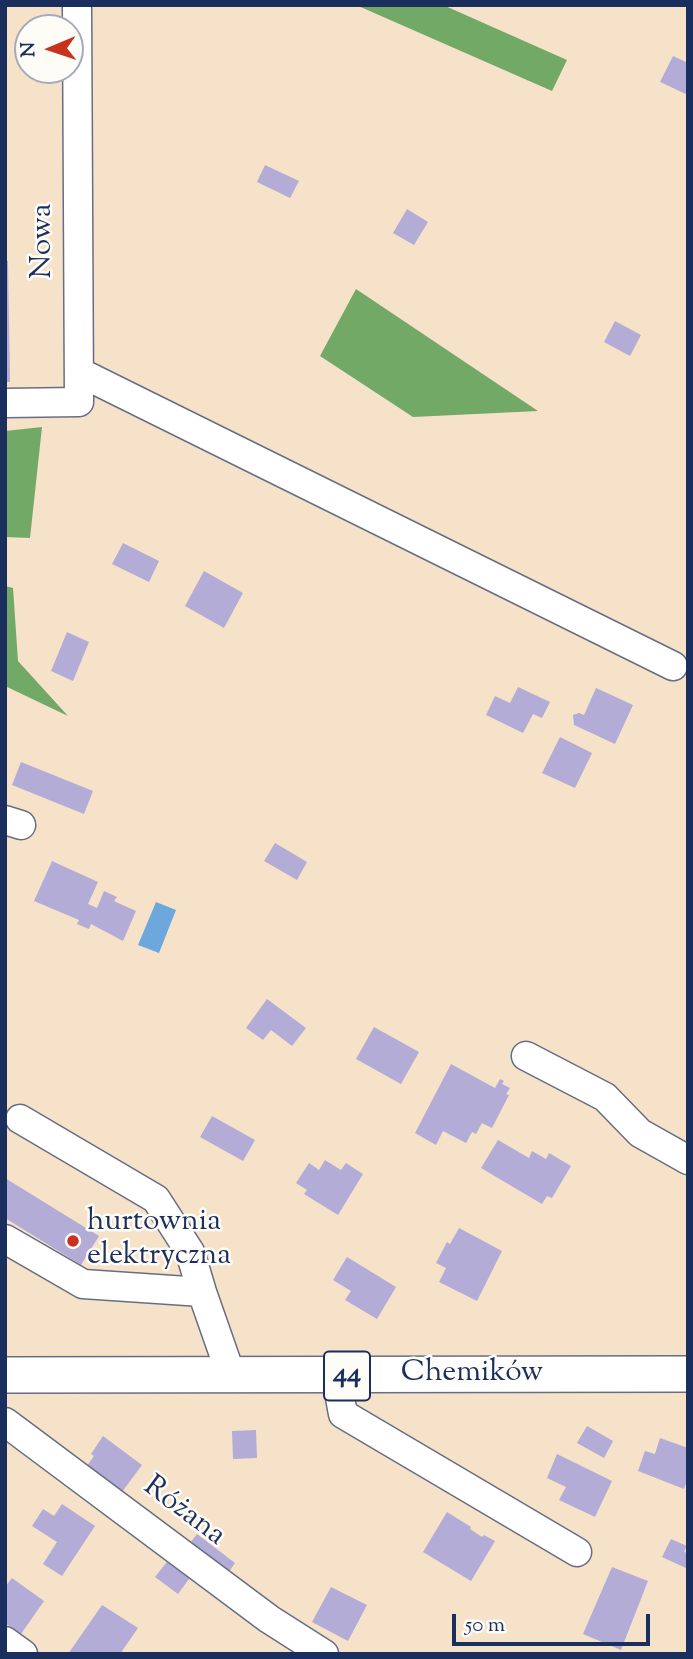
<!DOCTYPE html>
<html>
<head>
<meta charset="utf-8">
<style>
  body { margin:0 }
  #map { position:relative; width:693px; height:1659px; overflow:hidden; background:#f5e2c9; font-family:"Sorts Mill Goudy",serif }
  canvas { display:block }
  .frame { position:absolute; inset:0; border:7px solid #1b2f5e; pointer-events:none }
  .north { position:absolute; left:14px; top:14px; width:70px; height:70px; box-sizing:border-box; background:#fdfcf7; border:2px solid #a3aaba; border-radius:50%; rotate:268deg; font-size:19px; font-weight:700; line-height:28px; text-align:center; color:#1b2f5e }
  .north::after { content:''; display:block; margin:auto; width:24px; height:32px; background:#c8321e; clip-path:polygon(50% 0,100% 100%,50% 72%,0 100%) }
  .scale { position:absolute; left:452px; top:1614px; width:198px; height:32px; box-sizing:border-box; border:4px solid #1b2f5e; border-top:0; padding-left:9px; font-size:21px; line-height:24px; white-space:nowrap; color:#1b2f5e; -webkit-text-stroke:5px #fdfcf7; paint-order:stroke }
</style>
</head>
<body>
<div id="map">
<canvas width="693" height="1659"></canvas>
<div class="frame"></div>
<div class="north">N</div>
<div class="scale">50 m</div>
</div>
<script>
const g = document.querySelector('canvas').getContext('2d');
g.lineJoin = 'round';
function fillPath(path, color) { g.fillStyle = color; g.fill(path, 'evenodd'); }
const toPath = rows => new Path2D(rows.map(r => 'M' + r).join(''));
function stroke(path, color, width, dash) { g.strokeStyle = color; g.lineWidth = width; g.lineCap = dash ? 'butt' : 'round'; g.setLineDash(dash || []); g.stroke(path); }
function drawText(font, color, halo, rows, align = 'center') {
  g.font = font + ' "Sorts Mill Goudy",serif'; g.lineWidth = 5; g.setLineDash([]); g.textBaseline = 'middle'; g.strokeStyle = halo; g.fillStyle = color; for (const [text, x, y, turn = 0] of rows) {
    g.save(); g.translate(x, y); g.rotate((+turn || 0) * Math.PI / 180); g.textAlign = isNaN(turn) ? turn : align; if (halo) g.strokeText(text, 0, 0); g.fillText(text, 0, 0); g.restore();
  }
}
fillPath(toPath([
  [356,5,443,5,567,60,552,91],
  [356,289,538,411,413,417,320,356],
  [42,427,30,538,5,537,5,431],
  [5,586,13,588,18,661,68,716,5,686]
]), '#72a967');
fillPath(toPath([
  [156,902,176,910,159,953,138,945]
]), '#6da8dd');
fillPath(toPath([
  [673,56,688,63,688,95,660,82],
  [265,165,299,181,290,198,257,182],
  [407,209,428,222,414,245,393,233],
  [5,261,8,261,10,382,5,382],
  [615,321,641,335,630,356,604,342],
  [123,543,159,561,149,582,112,564],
  [204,571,243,593,224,628,185,606],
  [67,632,89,642,73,681,51,671],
  [518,687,550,702,542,718,533,714,523,733,486,715,495,696,510,703],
  [596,688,633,705,615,744,574,725,573,715,579,713,584,715],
  [560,737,592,753,575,788,542,773],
  [21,762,93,791,84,814,12,785],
  [275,843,307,862,297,880,264,861],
  [52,861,98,882,88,904,97,908,104,891,117,897,114,901,136,911,123,941,91,924,89,929,77,924,79,920,34,901],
  [267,999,306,1028,292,1046,271,1030,263,1040,246,1028],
  [374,1027,419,1052,401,1084,356,1059],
  [451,1064,495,1088,500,1079,504,1081,502,1084,510,1088,506,1094,509,1095,492,1128,482,1123,476,1134,472,1132,466,1143,443,1131,436,1145,415,1133],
  [212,1116,255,1140,243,1161,200,1137],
  [498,1140,529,1158,532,1151,546,1159,549,1153,571,1166,552,1198,547,1196,542,1204,481,1168],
  [325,1160,341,1170,346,1163,363,1174,338,1215,304,1194,307,1190,296,1183,309,1163,319,1170],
  [5,1178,99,1236,81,1265,5,1218],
  [459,1228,502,1251,477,1301,439,1282,446,1268,436,1263,447,1242,450,1244],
  [347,1257,396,1287,377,1319,345,1300,351,1291,333,1280],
  [587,1426,613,1441,604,1458,577,1443],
  [256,1430,257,1458,233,1459,232,1431],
  [103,1436,142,1465,119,1496,84,1470,94,1456,91,1454],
  [660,1438,688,1448,688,1478,684,1489,638,1471,645,1451,655,1454],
  [557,1454,612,1481,595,1517,559,1500,566,1487,547,1478],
  [62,1504,95,1526,62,1576,43,1564,57,1542,32,1526,43,1509,54,1516],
  [447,1512,471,1527,470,1529,482,1537,484,1535,495,1541,471,1581,423,1552],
  [197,1534,235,1563,226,1576,187,1547],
  [671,1539,687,1546,684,1552,688,1553,688,1569,662,1557],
  [170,1558,192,1575,178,1594,155,1577],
  [612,1567,648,1581,621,1650,583,1634],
  [12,1578,44,1601,21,1634,5,1623,5,1587],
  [331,1587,367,1605,348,1641,312,1622],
  [102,1605,138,1628,120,1654,68,1654]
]), '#b3acd7');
const minor = toPath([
  [79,372,673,666],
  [5,403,79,402,77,5],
  [5,820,21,825],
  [526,1056,605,1097,640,1133,688,1160],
  [20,1119,156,1199,190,1252,202,1292],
  [5,1239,83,1284,202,1292,231,1375],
  [336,1376,343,1414,577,1552],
  [5,1422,269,1619,324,1654],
  [5,1641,23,1654]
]);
const major = toPath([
  [5,1375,688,1374]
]);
stroke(minor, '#676e83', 31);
stroke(major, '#676e83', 38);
stroke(minor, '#fff', 28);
stroke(major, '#fff', 35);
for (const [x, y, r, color] of [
  [73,1241,7,"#c8321e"]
]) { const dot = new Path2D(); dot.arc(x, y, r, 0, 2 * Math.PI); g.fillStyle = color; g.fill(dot); stroke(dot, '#fdfcf7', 2.5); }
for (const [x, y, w] of [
  [347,1376,46]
]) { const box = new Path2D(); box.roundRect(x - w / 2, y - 24.5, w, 49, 5); g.fillStyle = '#fdfcf7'; g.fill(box); stroke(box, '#1b2f5e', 2); }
drawText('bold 28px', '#1b2f5e', null, [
  ["44",347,1376]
]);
drawText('30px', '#1b2f5e', '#fdfcf7', [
  ["Nowa",45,241,-90],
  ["Chemików",472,1375],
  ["Różana",183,1513,37]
]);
drawText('30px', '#1b2f5e', '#fdfcf7', [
  ["hurtownia",87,1224],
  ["elektryczna",87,1258]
], 'left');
</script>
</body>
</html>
